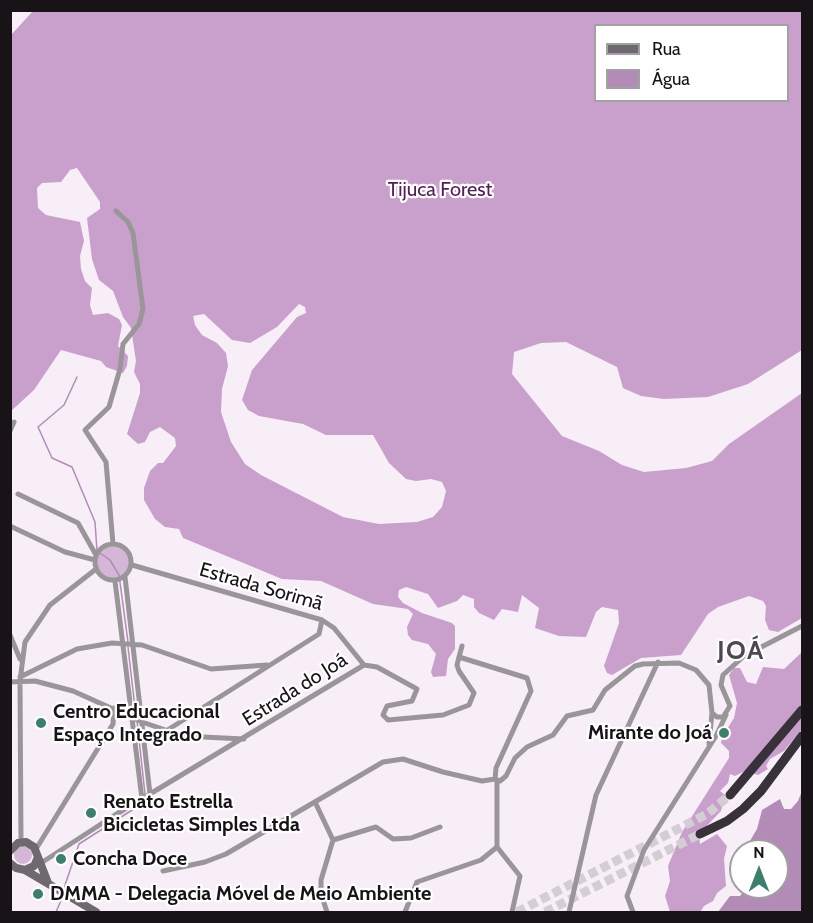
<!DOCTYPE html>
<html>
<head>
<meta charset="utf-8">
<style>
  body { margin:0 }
  #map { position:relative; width:813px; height:923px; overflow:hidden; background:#f7eef8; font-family:Cabin,sans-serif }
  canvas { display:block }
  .frame { position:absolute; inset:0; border:12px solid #171317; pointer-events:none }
  .legend { position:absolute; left:594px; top:24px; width:195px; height:78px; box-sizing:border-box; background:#fefefe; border:2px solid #a2a0a2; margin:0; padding:8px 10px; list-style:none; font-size:18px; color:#171317 }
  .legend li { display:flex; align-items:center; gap:12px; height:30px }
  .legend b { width:30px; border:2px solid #a2a0a2 }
  .north { position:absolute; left:729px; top:839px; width:60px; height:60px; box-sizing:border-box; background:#fefefe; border:2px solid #a2a0a2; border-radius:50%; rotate:0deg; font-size:16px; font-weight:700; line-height:24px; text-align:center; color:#171317 }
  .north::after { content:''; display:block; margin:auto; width:21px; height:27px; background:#3e7e6d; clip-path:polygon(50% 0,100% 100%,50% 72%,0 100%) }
</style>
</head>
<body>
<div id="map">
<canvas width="813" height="923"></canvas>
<div class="frame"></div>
<ul class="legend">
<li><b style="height:8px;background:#6e696f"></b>Rua</li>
<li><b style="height:16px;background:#b38bb7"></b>Água</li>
</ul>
<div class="north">N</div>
</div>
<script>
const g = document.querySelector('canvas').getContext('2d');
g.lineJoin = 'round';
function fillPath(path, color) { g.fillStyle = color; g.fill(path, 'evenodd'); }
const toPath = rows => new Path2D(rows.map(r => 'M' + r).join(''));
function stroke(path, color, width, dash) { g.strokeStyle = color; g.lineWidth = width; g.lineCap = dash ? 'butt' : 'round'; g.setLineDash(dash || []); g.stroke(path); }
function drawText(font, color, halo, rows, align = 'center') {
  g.font = font + ' Cabin,sans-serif'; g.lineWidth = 4.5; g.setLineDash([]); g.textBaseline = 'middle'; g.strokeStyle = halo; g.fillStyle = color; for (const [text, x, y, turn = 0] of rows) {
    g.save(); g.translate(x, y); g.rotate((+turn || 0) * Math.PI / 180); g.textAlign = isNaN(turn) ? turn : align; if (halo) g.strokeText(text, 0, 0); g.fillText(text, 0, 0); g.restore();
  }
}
fillPath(toPath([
  '97 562a16 16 0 1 1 32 0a16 16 0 1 1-32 0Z',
  '14 855a9 9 0 1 1 18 0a9 9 0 1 1-18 0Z'
]), '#d4b7d6');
fillPath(toPath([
  [33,11,802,11,802,350,748,384,708,397,664,399,641,396,623,388,617,367,566,342,541,343,514,352,512,374,562,436,599,451,622,465,644,472,686,468,712,461,729,444,802,393,802,618,778,632,769,630,765,620,766,606,763,601,749,596,718,607,708,614,681,655,641,658,612,675,607,673,604,666,619,623,618,610,602,607,596,612,586,637,559,636,535,628,539,608,522,595,518,612,502,609,494,620,479,613,474,607,474,599,463,595,457,601,438,608,428,594,406,587,399,590,398,597,403,603,422,613,452,623,455,626,455,649,448,659,446,676,433,677,431,672,436,654,428,644,412,640,408,635,407,627,413,614,408,609,373,604,321,581,282,579,183,538,179,529,165,527,155,519,144,500,144,488,150,471,158,463,163,463,176,446,175,438,160,427,150,432,145,442,138,444,127,434,140,393,140,384,134,372,136,361,131,328,123,317,113,291,99,280,92,259,87,218,100,209,100,202,77,168,70,170,61,182,42,183,37,188,38,208,46,215,80,222,84,241,80,256,81,269,85,281,92,288,90,305,93,315,108,313,119,319,122,325,118,346,128,356,127,366,123,373,106,367,101,361,61,350,34,390,11,411,11,35],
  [596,26,788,26,788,100,596,100],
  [299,304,305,307,306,313,297,317,252,370,242,400,248,410,259,416,303,424,326,435,373,435,389,463,406,479,416,481,431,479,442,482,446,491,442,507,433,517,417,522,379,524,343,517,261,475,245,464,231,442,221,412,222,389,228,366,226,353,217,343,202,335,195,325,193,316,204,314,232,340,250,343,277,327],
  [802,652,802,729,784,751,770,759,766,766,768,769,758,775,745,771,735,776,730,774,728,783,720,791,725,795,721,811,699,834,700,844,717,834,727,846,724,859,726,886,717,893,713,901,704,906,701,911,705,912,670,912,665,896,670,881,668,866,682,832,729,758,729,751,721,743,722,737,734,718,737,703,729,675,734,668,740,668,747,682,756,684,763,667,784,669]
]), '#c9a0cc');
fillPath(toPath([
  [802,791,802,912,718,912,730,896,740,896,747,887,777,887,777,851,744,851,757,829,762,810,780,799,784,809,791,809,798,801]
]), '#b38bb7');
stroke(toPath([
  [77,377,64,405,38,427,52,458,72,467,95,522,97,551,110,560,119,575,128,642],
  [128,647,136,717],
  [137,721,145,794],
  [64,888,79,844,143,803,144,799],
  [56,912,63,896]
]), '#b38bb7', 1.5);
stroke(toPath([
  [517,912,707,814,730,795],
  [545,912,700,834]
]), '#d5cdd6', 9, [9, 4.5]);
stroke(toPath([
  [10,431,14,422],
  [18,494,78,523,96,555],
  [10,526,65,552,95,560],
  '95 562a18 18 0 1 1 36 0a18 18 0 1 1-36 0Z',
  [113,544,106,462,85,430,109,407,120,369,123,344,139,324,143,309,133,233,128,222,116,211],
  [132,565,322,620,334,628,364,665],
  [125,577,150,794],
  [115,581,142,799],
  [10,635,20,659],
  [459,657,462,646],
  [20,677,77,649,112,643,142,645,211,669,267,665],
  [10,682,35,681,73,691,142,722,183,736,244,739],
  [166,731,319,634,322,620],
  [709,744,712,713],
  [497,781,497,847,520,876,512,912],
  [315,802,333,840,321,880,321,894,327,912],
  [333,840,376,827,393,839,411,838,440,827],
  [21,843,20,681,25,642,50,605,96,569],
  [36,849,113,724,114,708],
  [38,865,115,815,364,665,377,667,417,689,412,701,387,706,383,715,388,720,443,715,469,705,474,693,459,671,457,665,459,657,527,678,531,691,496,768,495,779,500,781,506,776,515,758,527,747,553,735,567,716,593,710,605,690,635,666,643,664,679,663,696,670,709,685,712,713,717,717,723,717,730,706,721,685,723,675,744,656,802,626],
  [163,871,205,862,226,854,383,762,403,759,443,772,482,781,495,779],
  [405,912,417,882,481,860,497,847],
  [569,912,596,795,658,662],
  [633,912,627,896,644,850,716,736,726,715]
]), '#999599', 5);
stroke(toPath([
  [10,851,18,843,26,842,34,847,38,857,34,866,25,870,16,868,10,863],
  [38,857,48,883],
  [25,870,96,912]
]), '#6e696f', 8);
stroke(toPath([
  [730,795,802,710],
  [700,834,727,821,743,809,761,791,802,736]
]), '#383139', 9);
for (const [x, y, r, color] of [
  [41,723,6,"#3e7e6d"],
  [724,733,6,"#3e7e6d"],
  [91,813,6,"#3e7e6d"],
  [61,859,6,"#3e7e6d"],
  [38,894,6,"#3e7e6d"]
]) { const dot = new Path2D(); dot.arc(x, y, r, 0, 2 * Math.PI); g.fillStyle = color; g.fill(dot); stroke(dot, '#fefefe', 2); }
drawText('20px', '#522057', '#fefefe', [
  ["Tijuca Forest",440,190]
]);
drawText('20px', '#171317', '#fefefe', [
  ["Estrada Sorimã",261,587,16],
  ["Estrada do Joá",295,690,-32]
]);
drawText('bold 20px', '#171317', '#fefefe', [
  ["Centro Educacional",53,712],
  ["Espaço Integrado",53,735],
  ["Mirante do Joá",712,733,"right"],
  ["Renato Estrella",103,802],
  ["Bicicletas Simples Ltda",103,825],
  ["Concha Doce",73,859],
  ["DMMA - Delegacia Móvel de Meio Ambiente",50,894]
], 'left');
g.letterSpacing = '1.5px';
drawText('bold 26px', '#4e474f', '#fefefe', [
  ["JOÁ",741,651]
]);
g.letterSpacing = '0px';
</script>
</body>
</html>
